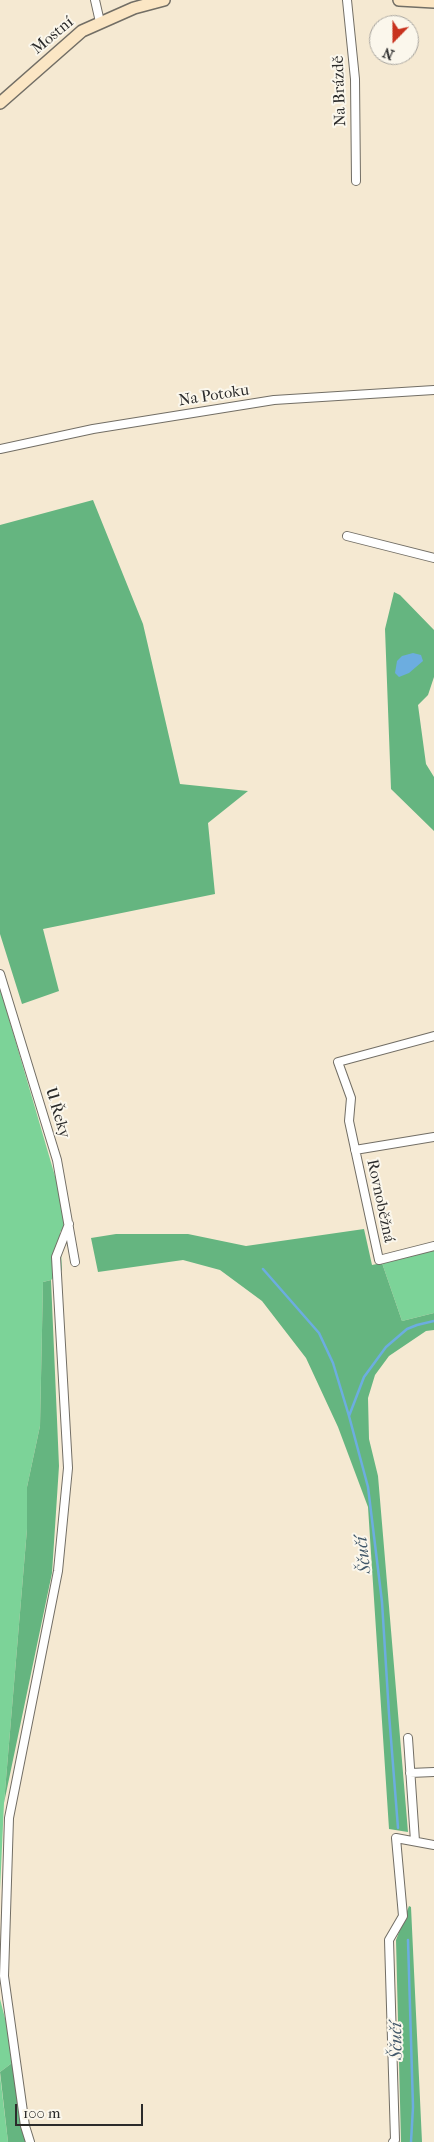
<!DOCTYPE html>
<html>
<head>
<meta charset="utf-8">
<style>
  body { margin:0 }
  #map { position:relative; width:434px; height:2142px; overflow:hidden; background:#f5e9d2; font-family:"IM FELL French Canon",serif }
  canvas { display:block }
  .north { position:absolute; left:369px; top:15px; width:50px; height:50px; box-sizing:border-box; background:#fbf7ec; border:1px solid #a8a59f; border-radius:50%; rotate:202deg; font-size:14px; font-weight:700; line-height:20px; text-align:center; color:#2b2b2b }
  .north::after { content:''; display:block; margin:auto; width:18px; height:22px; background:#c8321e; clip-path:polygon(50% 0,100% 100%,50% 72%,0 100%) }
  .scale { position:absolute; left:15px; top:2104px; width:128px; height:22px; box-sizing:border-box; border:2px solid #2b2b2b; border-top:0; padding-left:6px; font-size:15px; line-height:18px; white-space:nowrap; color:#2b2b2b; -webkit-text-stroke:4px #fbf7ec; paint-order:stroke }
</style>
</head>
<body>
<div id="map">
<canvas width="434" height="2142"></canvas>
<div class="north">N</div>
<div class="scale">100 m</div>
</div>
<script>
const g = document.querySelector('canvas').getContext('2d');
g.lineJoin = 'round';
function fillPath(path, color) { g.fillStyle = color; g.fill(path, 'evenodd'); }
const toPath = rows => new Path2D(rows.map(r => 'M' + r).join(''));
function stroke(path, color, width, dash) { g.strokeStyle = color; g.lineWidth = width; g.lineCap = dash ? 'butt' : 'round'; g.setLineDash(dash || []); g.stroke(path); }
function drawText(font, color, halo, rows, align = 'center') {
  g.font = font + ' "IM FELL French Canon",serif'; g.lineWidth = 4; g.setLineDash([]); g.textBaseline = 'middle'; g.strokeStyle = halo; g.fillStyle = color; for (const [text, x, y, turn = 0] of rows) {
    g.save(); g.translate(x, y); g.rotate((+turn || 0) * Math.PI / 180); g.textAlign = isNaN(turn) ? turn : align; if (halo) g.strokeText(text, 0, 0); g.fillText(text, 0, 0); g.restore();
  }
}
fillPath(toPath([
  [0,988,69,1224,60,1232,62,1270,51,1280,43,1282,40,1426,27,1487,27,1529,4,1803,0,1890],
  [434,1250,434,1313,402,1321,382,1263],
  [0,1999,16,2060,0,2072],
  [0,2075,8,2142,0,2142]
]), '#7cd398');
fillPath(toPath([
  [93,500,143,624,180,784,248,791,208,823,215,894,43,929,59,991,22,1004,0,934,0,525],
  [394,592,400,595,434,630,434,677,428,695,418,705,426,764,434,777,434,831,391,789,385,629],
  [364,1229,372,1265,382,1263,402,1321,434,1313,434,1330,426,1331,389,1356,375,1375,368,1398,369,1439,378,1476,408,1832,389,1829,368,1507,338,1427,306,1358,262,1301,220,1270,183,1260,98,1272,91,1238,116,1234,188,1234,246,1246],
  [51,1280,59,1466,52,1573,4,1803,27,1529,27,1487,40,1426,43,1282],
  [409,1906,411,1907,422,2142,401,2142,396,1940],
  [16,2060,30,2142,8,2142,0,2072]
]), '#65b580');
fillPath(toPath([
  [413,653,421,655,423,661,409,673,399,677,395,673,397,661,402,656]
]), '#6cade0');
stroke(toPath([
  [263,1269,319,1333,333,1363,349,1416],
  [398,1828,389,1714,382,1602,368,1487,349,1416,364,1377,386,1347,407,1329,417,1325,434,1321],
  [408,1940,413,2107,411,2142]
]), '#6cade0', 2.5);
const minor = toPath([
  [95,0,100,22],
  [347,0,355,79,356,181],
  [0,449,93,429,274,400,434,390],
  [347,536,434,558],
  [0,974,57,1160,75,1262],
  [434,1036,338,1062,351,1098,349,1121,379,1260,434,1246],
  [355,1150,434,1137],
  [408,1738,415,1841],
  [410,1773,434,1772],
  [30,2142,25,2126,4,1976,9,1818,58,1571,68,1468,56,1257,69,1224],
  [393,2142,395,2140,389,1940,403,1916,396,1838,434,1845]
]);
const secondary = toPath([
  [399,0,434,2],
  [0,103,82,31,134,8,164,0]
]);
stroke(minor, '#726e65', 10);
stroke(secondary, '#726e65', 14);
stroke(minor, '#fff', 8);
stroke(secondary, '#fbe6c4', 11);
drawText('16px', '#2b2b2b', '#fbf7ec', [
  ["Mostní",53,36,-40],
  ["Na Brázdě",340,91,-92],
  ["Na Potoku",214,396,-9],
  ["U Řeky",57,1113,73],
  ["Rovnoběžná",380,1201,78]
]);
drawText('italic 18px', '#42586a', '#fbf7ec', [
  ["Ščučí",364,1555,-97],
  ["Ščučí",397,2041,-91]
]);
</script>
</body>
</html>
